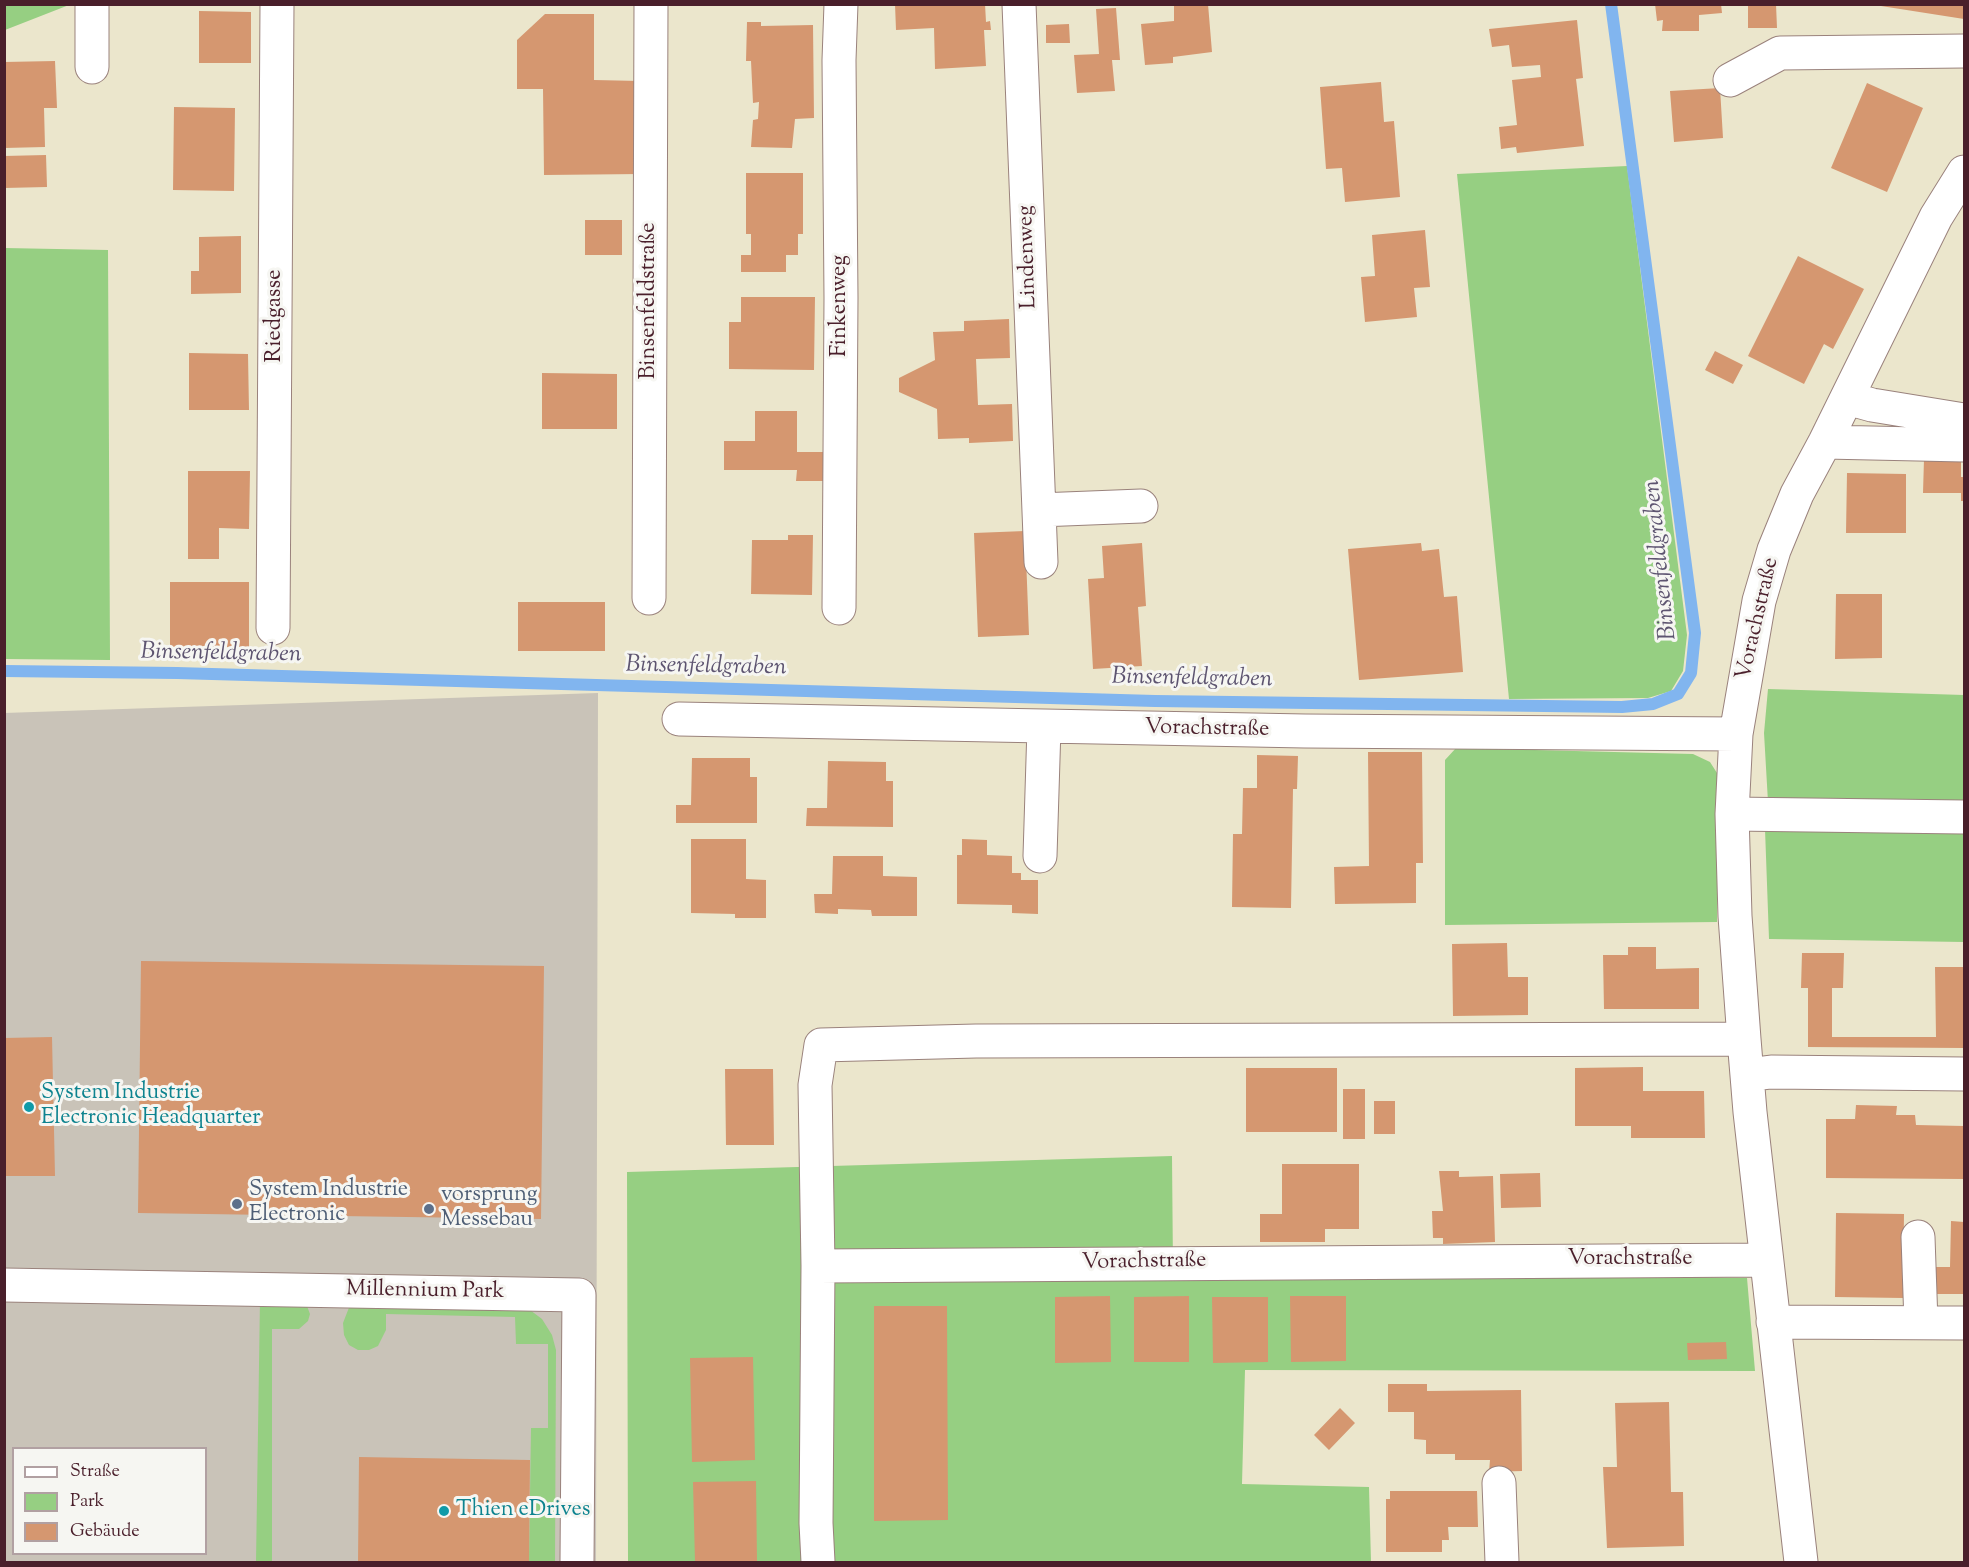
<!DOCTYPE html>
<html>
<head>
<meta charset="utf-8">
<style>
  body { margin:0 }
  #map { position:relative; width:1969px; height:1567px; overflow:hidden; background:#ebe6cc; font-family:"Sorts Mill Goudy",serif }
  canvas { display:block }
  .frame { position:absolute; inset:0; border:6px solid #4a1f2b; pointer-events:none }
  .legend { position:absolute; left:12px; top:1447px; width:195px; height:108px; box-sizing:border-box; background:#f6f6f2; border:2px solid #b1a0a2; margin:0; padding:8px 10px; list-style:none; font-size:18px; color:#4a1f2b }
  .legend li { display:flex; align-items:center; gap:12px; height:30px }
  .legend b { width:30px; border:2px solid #b1a0a2 }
</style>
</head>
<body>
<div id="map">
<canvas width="1969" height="1567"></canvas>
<div class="frame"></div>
<ul class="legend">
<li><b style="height:8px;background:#fff"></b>Straße</li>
<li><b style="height:16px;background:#96cf82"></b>Park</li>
<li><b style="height:16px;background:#d59770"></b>Gebäude</li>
</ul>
</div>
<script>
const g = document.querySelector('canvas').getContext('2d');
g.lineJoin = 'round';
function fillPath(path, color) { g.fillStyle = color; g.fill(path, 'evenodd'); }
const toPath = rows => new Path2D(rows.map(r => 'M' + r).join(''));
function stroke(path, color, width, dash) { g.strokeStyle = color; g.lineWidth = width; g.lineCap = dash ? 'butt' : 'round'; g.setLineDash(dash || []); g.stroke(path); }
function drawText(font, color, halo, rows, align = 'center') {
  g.font = font + ' "Sorts Mill Goudy",serif'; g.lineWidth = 6; g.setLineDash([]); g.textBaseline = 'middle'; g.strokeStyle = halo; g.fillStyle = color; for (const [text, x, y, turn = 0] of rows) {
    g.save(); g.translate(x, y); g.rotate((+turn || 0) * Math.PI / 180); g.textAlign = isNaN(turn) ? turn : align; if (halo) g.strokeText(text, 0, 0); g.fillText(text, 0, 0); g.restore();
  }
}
fillPath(toPath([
  [598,693,596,1562,5,1562,4,713],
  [14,1448,206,1448,206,1554,14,1554]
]), '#c9c3b8');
fillPath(toPath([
  [4,5,5,4,69,5,5,30],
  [1627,166,1687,635,1683,671,1671,691,1648,698,1509,699,1457,174],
  [5,248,108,250,110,660,5,659],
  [1768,689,1964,695,1964,803,1768,802,1764,733],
  [1456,748,1693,754,1710,762,1717,773,1717,922,1445,925,1445,760],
  [1765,829,1964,832,1964,942,1769,939],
  [1172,1156,1173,1270,1747,1278,1755,1371,1245,1370,1242,1484,1369,1487,1371,1562,628,1562,627,1172],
  [260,1299,305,1301,310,1314,308,1321,299,1329,272,1329,272,1562,256,1562],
  [350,1305,526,1307,542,1319,552,1335,556,1350,555,1562,529,1562,531,1428,548,1428,548,1344,516,1344,515,1317,386,1314,386,1330,378,1346,369,1350,358,1350,349,1345,344,1335,343,1323]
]), '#96cf82');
stroke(toPath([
  [4,671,177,673,1155,701,1622,707,1653,704,1678,694,1691,673,1695,633,1611,4]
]), '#81b5ef', 12);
fillPath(toPath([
  [895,4,985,4,986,22,990,21,991,30,984,30,986,66,935,69,934,28,896,30],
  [1174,4,1208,4,1212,52,1173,57,1173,63,1145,65,1141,24,1174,21],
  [1655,4,1721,4,1722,13,1699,15,1699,31,1662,31,1663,20,1657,21],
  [1748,4,1776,4,1777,28,1748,28],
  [1881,4,1964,4,1964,19,1881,6],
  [1116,8,1120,60,1112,60,1115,91,1077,93,1074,55,1099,54,1096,9],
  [199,11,251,12,251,63,199,63],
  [545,14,594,14,594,80,640,81,641,174,544,175,543,89,517,89,517,40],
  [1577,20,1583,78,1576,79,1584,146,1517,153,1516,147,1501,149,1499,127,1517,125,1512,80,1541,77,1540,65,1512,67,1509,45,1492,47,1489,29],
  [747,22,761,22,761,26,813,25,814,118,795,119,792,148,751,147,753,120,758,119,759,102,753,103,751,61,746,61],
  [1069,24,1070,43,1046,43,1046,25],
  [55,61,57,108,44,108,45,147,4,148,4,62],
  [1381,82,1384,122,1394,121,1400,197,1345,202,1342,168,1326,169,1320,87],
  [1867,83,1923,108,1887,192,1831,168],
  [1720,88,1723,138,1674,142,1670,91],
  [174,107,235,108,234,191,173,190],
  [46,155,47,187,4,188,4,156],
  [746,173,803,173,803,234,798,234,798,255,786,255,786,272,741,272,741,255,751,255,751,234,746,234],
  [585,220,622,220,622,255,585,255],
  [1425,230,1430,287,1414,288,1417,317,1365,322,1361,277,1375,276,1372,235],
  [241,236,241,293,191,294,191,271,199,271,199,237],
  [1798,256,1864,289,1833,349,1824,344,1804,384,1748,356],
  [741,297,815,297,814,370,729,369,729,322,741,322],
  [1009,319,1010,358,976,359,978,405,1012,404,1013,441,969,443,969,438,938,439,937,409,899,392,899,378,935,360,933,332,964,331,964,321],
  [1715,351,1743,365,1733,384,1705,370],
  [189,353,248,354,249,410,189,410],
  [542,373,617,374,617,429,542,429],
  [755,411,797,411,797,452,825,452,824,481,796,481,797,470,724,470,724,441,755,441],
  [1924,459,1961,459,1961,477,1964,477,1964,501,1961,501,1961,493,1923,493],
  [188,471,250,471,249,529,219,528,219,559,188,559],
  [1847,473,1906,474,1906,533,1846,533],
  [1025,531,1029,635,978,637,974,533],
  [788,535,813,535,812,595,751,594,752,540,788,540],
  [1142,543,1146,606,1138,607,1142,666,1093,669,1088,579,1104,578,1102,546],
  [1421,543,1422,551,1439,549,1444,597,1457,596,1463,672,1359,680,1348,549],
  [170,582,249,582,249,647,170,647],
  [1836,594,1882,594,1882,658,1835,659],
  [518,602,605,602,605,651,518,651],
  [1368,752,1422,752,1423,863,1416,863,1416,903,1335,904,1334,867,1369,866],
  [1257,755,1298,756,1297,789,1293,789,1291,908,1232,907,1233,834,1242,834,1243,788,1257,788],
  [692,758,750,758,750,777,757,777,757,823,676,823,676,805,691,805],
  [828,761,886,762,886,781,893,781,893,827,806,826,807,808,827,808],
  [691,839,746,839,746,879,766,880,766,918,735,918,735,914,691,913],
  [962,839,987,840,987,855,1012,856,1012,873,1021,873,1021,880,1038,880,1038,914,1012,913,1012,905,957,904,957,855,962,855],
  [833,856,883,856,883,876,917,877,917,916,872,916,871,910,838,909,838,914,815,913,814,894,832,894],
  [1507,943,1508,977,1528,977,1528,1015,1453,1016,1452,944],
  [1628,947,1656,947,1656,969,1699,968,1699,1009,1604,1009,1603,955,1628,955],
  [1802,953,1844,953,1843,988,1832,988,1832,1037,1936,1037,1935,967,1964,967,1964,1048,1808,1047,1808,988,1801,988],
  [141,961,544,966,541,1219,138,1213],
  [52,1037,55,1176,4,1176,4,1038],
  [1643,1067,1643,1091,1704,1091,1705,1138,1631,1138,1631,1126,1575,1126,1575,1068],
  [1246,1068,1337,1068,1337,1132,1246,1132],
  [725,1069,773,1069,774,1145,726,1145],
  [1343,1089,1365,1089,1365,1139,1343,1139],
  [1374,1101,1395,1101,1395,1134,1374,1134],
  [1856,1105,1897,1106,1896,1115,1915,1115,1916,1125,1964,1126,1964,1179,1826,1178,1826,1119,1855,1119],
  [1282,1164,1359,1164,1359,1229,1325,1229,1325,1242,1260,1242,1260,1214,1282,1214],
  [1439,1171,1459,1171,1459,1177,1493,1176,1495,1242,1443,1244,1443,1238,1433,1238,1432,1211,1443,1211],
  [1540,1173,1541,1207,1501,1208,1500,1174],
  [1836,1213,1904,1214,1903,1298,1835,1297],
  [1951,1221,1964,1222,1964,1294,1936,1294,1936,1267,1950,1267],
  [1110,1296,1111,1362,1055,1363,1055,1297],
  [1189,1296,1189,1362,1134,1362,1134,1297],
  [1290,1296,1346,1296,1346,1361,1291,1362],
  [1212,1297,1268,1297,1268,1362,1213,1363],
  [874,1306,947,1306,948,1520,874,1521],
  [1726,1342,1727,1359,1688,1360,1687,1343],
  [753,1357,755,1460,692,1462,690,1358],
  [1388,1384,1427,1384,1427,1391,1521,1390,1522,1471,1489,1472,1490,1460,1455,1460,1455,1454,1426,1454,1426,1440,1414,1439,1414,1412,1388,1412],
  [1669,1402,1671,1492,1683,1492,1684,1546,1607,1548,1603,1467,1617,1467,1615,1403],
  [1340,1408,1355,1423,1329,1450,1314,1435],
  [359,1457,530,1460,529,1562,358,1562],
  [756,1481,757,1562,695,1562,693,1482],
  [1390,1491,1477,1491,1478,1527,1448,1527,1449,1540,1442,1540,1442,1552,1386,1552,1386,1499,1390,1499]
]), '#d59770');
const minor = toPath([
  [92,4,92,67],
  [1019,4,1041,562],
  [1730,80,1780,53,1964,51],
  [1847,398,1872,405,1964,420],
  [1825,442,1964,445],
  [1039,510,1141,506],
  [649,598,651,4],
  [839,608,841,298,839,60,841,4],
  [273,628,277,4],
  [679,719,1305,731,1736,734],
  [1732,814,1964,817],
  [1040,856,1044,727],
  [1747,1075,1771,1072,1964,1074],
  [1918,1237,1921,1323],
  [818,1266,815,1085,821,1045,976,1041,1744,1039],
  [4,1285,579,1295,577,1562],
  [1773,1322,1964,1323],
  [1499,1483,1502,1562],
  [818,1562,816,1523,818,1266,1766,1260],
  [1801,1562,1750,1112,1744,1039,1735,916,1732,814,1736,734,1759,601,1774,550,1797,494,1825,442,1936,217,1964,172]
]);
stroke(minor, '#9a827c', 35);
stroke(minor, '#fff', 33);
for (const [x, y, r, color] of [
  [29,1107,6,"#0f9aa8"],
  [237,1204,6,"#5c6f8a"],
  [429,1209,6,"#5c6f8a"],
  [444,1511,6,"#0f9aa8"]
]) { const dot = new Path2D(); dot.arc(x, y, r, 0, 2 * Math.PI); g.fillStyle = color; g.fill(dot); stroke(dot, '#f6f6f2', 2); }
drawText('22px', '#4a1f2b', '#f6f6f2', [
  ["Lindenweg",1029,257,-92],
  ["Binsenfeldstraße",650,301,-90],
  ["Finkenweg",841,306,-90],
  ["Riedgasse",276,316,-90],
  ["Vorachstraße",1759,619,-77],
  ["Vorachstraße",1207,730,1],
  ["Vorachstraße",1630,1260],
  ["Vorachstraße",1144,1263,-1],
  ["Millennium Park",425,1292,1]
]);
drawText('22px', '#0d838f', '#f6f6f2', [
  ["System Industrie",41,1094],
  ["Electronic Headquarter",41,1119],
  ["Thien eDrives",456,1511]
], 'left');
drawText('22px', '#4e5e75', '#f6f6f2', [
  ["System Industrie",249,1191],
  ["Electronic",249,1216],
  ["vorsprung",441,1196],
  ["Messebau",441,1221]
], 'left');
drawText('italic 24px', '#5d5470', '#f6f6f2', [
  ["Binsenfeldgraben",1662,560,-96],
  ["Binsenfeldgraben",221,655,1],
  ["Binsenfeldgraben",706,668,1],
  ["Binsenfeldgraben",1192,680,1]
]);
</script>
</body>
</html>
